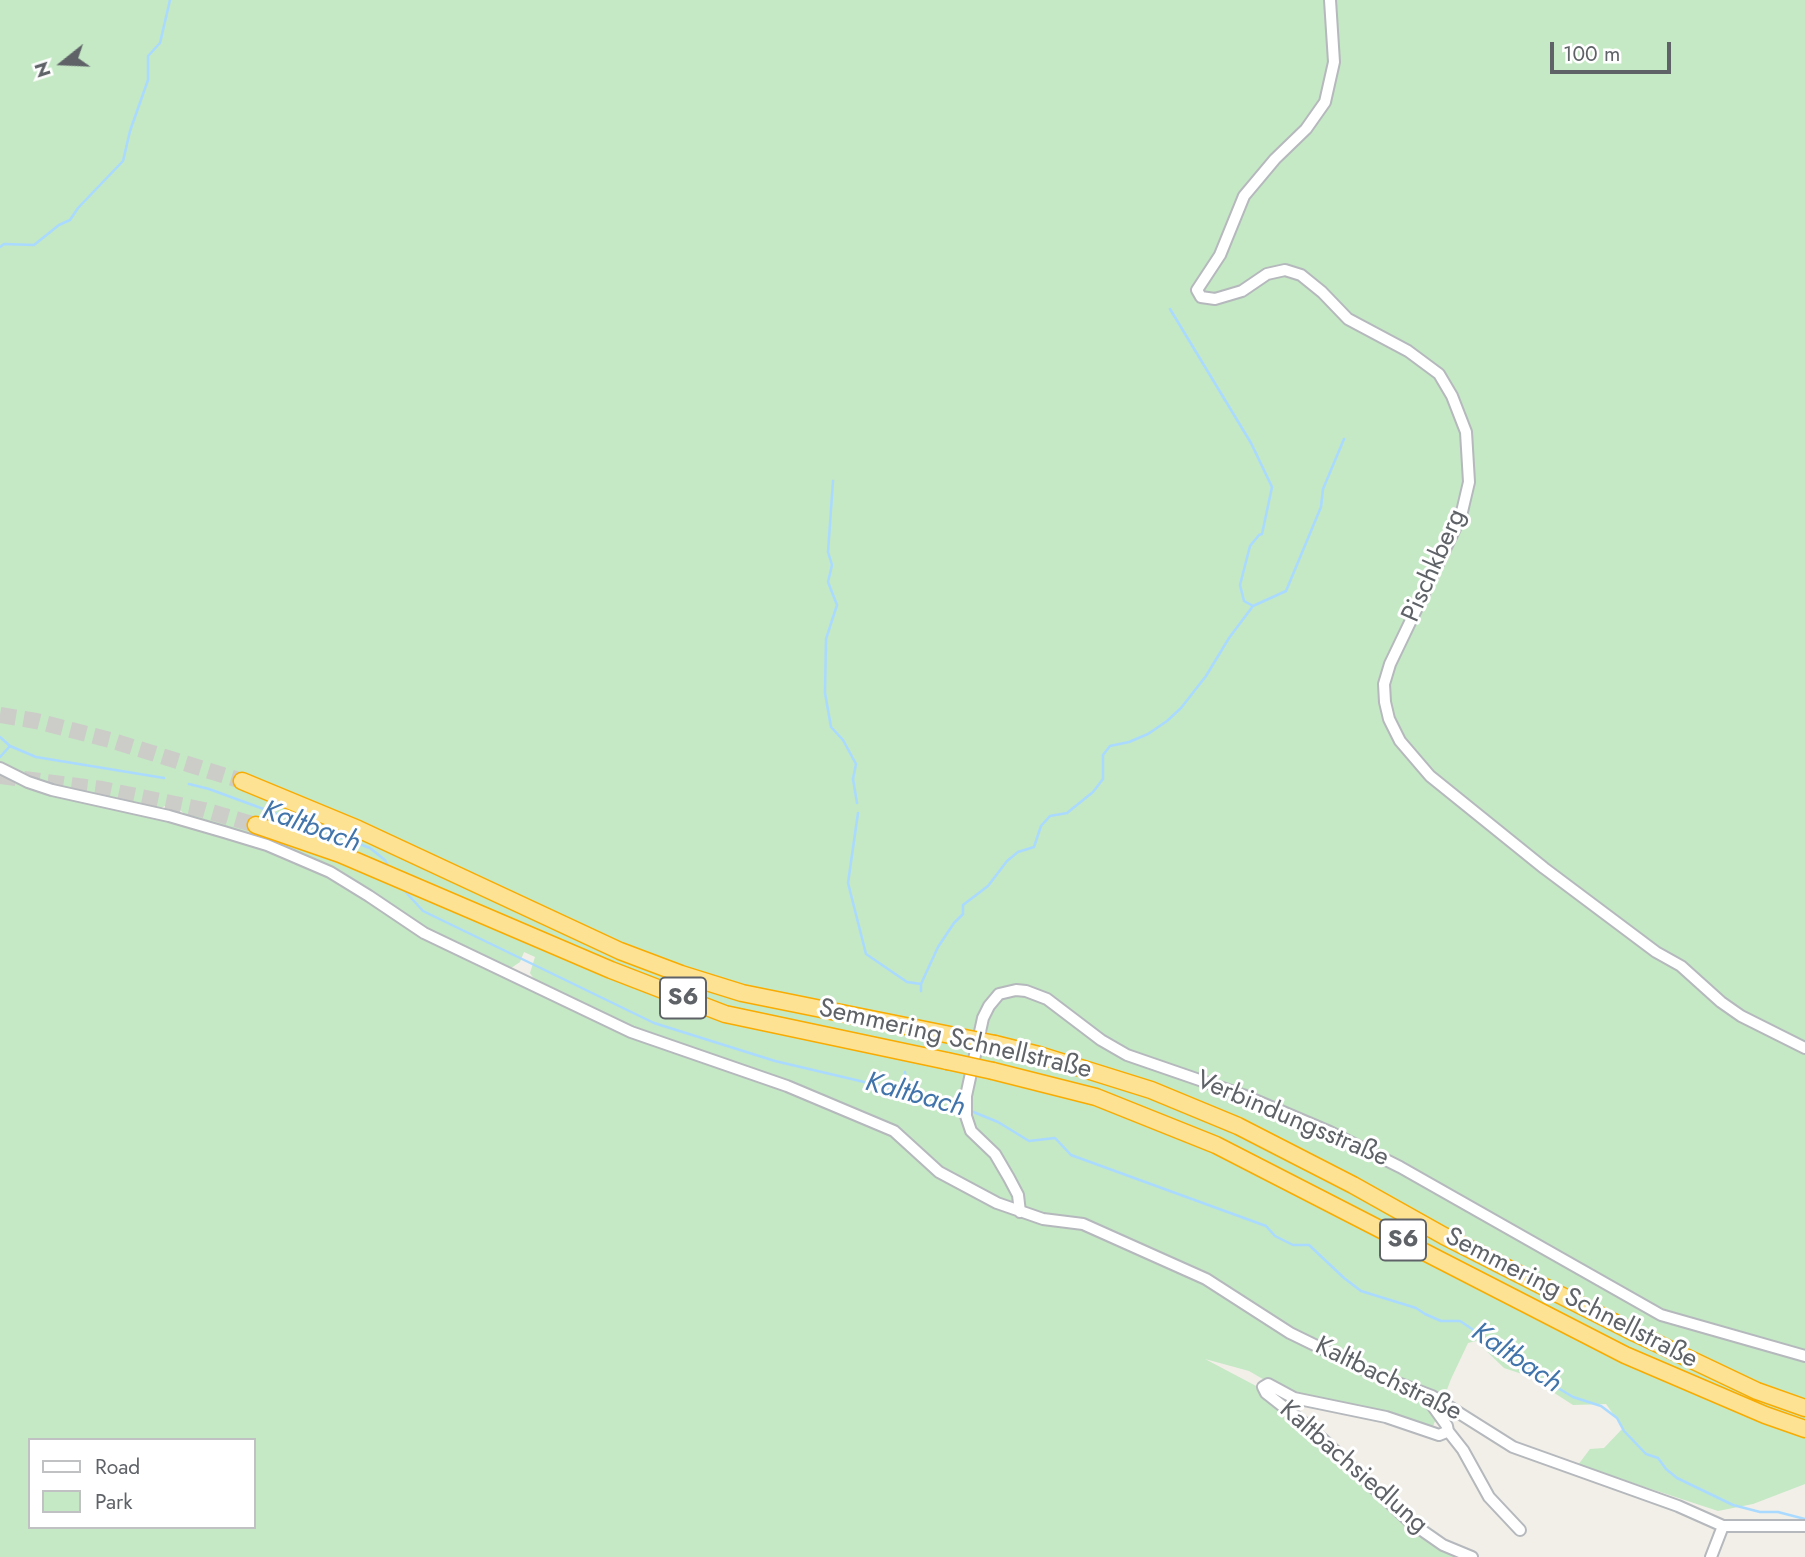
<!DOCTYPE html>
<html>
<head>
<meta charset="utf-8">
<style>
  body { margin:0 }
  #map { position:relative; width:1805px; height:1557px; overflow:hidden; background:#f1efe8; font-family:Jost,sans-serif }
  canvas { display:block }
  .legend { position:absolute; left:28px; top:1438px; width:228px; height:91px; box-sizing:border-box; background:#fff; border:2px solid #bfc1c3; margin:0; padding:9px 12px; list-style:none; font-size:21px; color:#5f6368 }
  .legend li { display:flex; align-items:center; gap:14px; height:35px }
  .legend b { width:35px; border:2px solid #bfc1c3 }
  .north { position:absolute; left:28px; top:28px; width:70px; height:70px; -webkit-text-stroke:5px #fff; paint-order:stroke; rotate:252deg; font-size:19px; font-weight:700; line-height:28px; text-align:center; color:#5f6368 }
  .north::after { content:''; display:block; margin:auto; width:24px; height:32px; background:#5f6368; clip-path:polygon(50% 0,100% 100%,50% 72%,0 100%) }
  .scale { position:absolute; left:1550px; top:42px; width:121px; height:32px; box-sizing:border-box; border:4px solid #5f6368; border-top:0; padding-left:9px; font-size:21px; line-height:24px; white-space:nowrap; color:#5f6368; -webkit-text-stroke:5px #fff; paint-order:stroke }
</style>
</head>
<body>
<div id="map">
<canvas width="1805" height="1557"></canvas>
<ul class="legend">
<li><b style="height:9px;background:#fff"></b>Road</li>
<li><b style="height:19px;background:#c5e8c5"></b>Park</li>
</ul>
<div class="north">N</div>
<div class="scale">100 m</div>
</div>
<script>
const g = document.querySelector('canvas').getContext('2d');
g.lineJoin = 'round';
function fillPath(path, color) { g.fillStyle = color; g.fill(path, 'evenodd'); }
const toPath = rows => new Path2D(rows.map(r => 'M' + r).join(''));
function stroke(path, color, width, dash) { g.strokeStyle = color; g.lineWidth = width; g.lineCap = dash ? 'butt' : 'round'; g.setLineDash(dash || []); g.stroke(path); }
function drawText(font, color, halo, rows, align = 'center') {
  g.font = font + ' Jost,sans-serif'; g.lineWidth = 6; g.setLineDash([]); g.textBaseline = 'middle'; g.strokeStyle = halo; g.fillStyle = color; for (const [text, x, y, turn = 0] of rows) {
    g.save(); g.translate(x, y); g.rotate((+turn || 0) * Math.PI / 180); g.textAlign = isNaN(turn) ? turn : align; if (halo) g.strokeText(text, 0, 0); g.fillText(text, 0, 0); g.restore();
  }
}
fillPath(toPath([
  [0,0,1805,0,1805,1484,1753,1504,1718,1511,1578,1465,1590,1449,1604,1448,1623,1428,1606,1404,1573,1405,1528,1376,1504,1368,1476,1341,1468,1343,1451,1379,1432,1429,1390,1415,1287,1393,1249,1371,1205,1359,1258,1387,1289,1418,1359,1478,1424,1538,1461,1557,0,1557,0,770,23,783,40,789,84,802,149,815,243,843,307,867,347,887,409,930,593,1019,654,1046,752,1077,890,1132,888,1124,820,1099,783,1081,652,1037,603,1015,534,979,530,973,535,957,524,952,520,962,511,968,498,965,415,925,358,885,295,852,243,834,190,819,180,810,165,806,158,809,42,784,23,778,0,763],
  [1206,1079,1257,1096,1370,1147,1488,1212,1487,1219,1408,1173,1321,1130,1211,1086],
  [30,1440,254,1440,254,1527,30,1527]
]), '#c5e8c5');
stroke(toPath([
  [0,247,4,244,34,245,59,225,70,220,78,208,123,161,130,131,148,80,148,56,160,43,170,0],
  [1170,309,1251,443,1272,487,1262,534,1259,535,1250,546,1240,585,1244,601,1253,606],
  [833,481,828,552,832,565,828,582,837,605,826,639,825,693,831,727,843,740,856,764,853,779,857,803],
  [0,737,10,746,36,757,164,778],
  [0,757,10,746],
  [189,784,209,789,370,848,385,860,390,869],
  [858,813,848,883,866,954,907,982,921,984],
  [403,889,423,911,654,1023,775,1061,962,1105],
  [921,991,921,984,938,947,954,923,963,914,963,905,988,886,1007,861,1018,852,1034,847,1041,826,1050,816,1067,813,1093,792,1103,779,1103,755,1110,746,1129,742,1148,734,1167,721,1181,708,1206,676,1229,638,1253,606,1286,591,1321,507,1323,489,1344,439],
  [905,1072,906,1090],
  [971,1111,998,1122,1029,1141,1055,1138,1071,1155,1266,1226,1275,1236,1293,1245,1309,1245,1344,1278,1361,1291,1416,1308,1425,1314,1441,1321,1460,1321,1490,1341,1506,1359,1542,1373,1553,1385,1573,1397,1601,1406,1617,1418,1624,1431,1646,1454,1658,1458,1666,1469,1677,1478,1733,1505,1760,1512,1778,1512,1805,1519]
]), '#aadaff', 2.5);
stroke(toPath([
  [0,715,36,721,110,740,242,781],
  [0,776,102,789,204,810,256,825]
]), '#ccccc8', 16, [16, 8]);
const minor = toPath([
  [1330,0,1334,62,1325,102,1306,129,1275,159,1244,196,1220,255,1197,290,1201,297,1215,299,1242,291,1267,274,1285,270,1301,275,1322,292,1348,319,1408,351,1439,374,1452,396,1466,432,1469,482,1461,516,1390,664,1384,684,1385,702,1389,719,1400,741,1430,776,1544,868,1656,952,1681,966,1721,1002,1741,1016,1805,1048],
  [0,768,28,782,52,790,169,816,224,832,267,845,330,872,369,896,424,933,631,1032,787,1086,894,1131,939,1172,997,1203,1043,1219,1083,1224,1206,1279,1290,1333,1374,1374,1432,1396,1513,1447,1678,1506,1723,1526,1805,1526],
  [1020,1212,1018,1195,1009,1178,995,1154,971,1131,966,1116,966,1096,983,1018,989,1006,999,994,1016,990,1026,991,1047,999,1101,1040,1127,1055,1243,1095,1330,1132,1400,1167,1661,1315,1805,1356],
  [1432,1396,1432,1405,1447,1426,1448,1431,1444,1433,1439,1435,1386,1417,1294,1398,1268,1384,1263,1387,1266,1393,1313,1430,1410,1522,1443,1545,1472,1557],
  [1448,1431,1463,1450,1489,1497,1520,1530],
  [1711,1557,1723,1526]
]);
const highway = toPath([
  [242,781,358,829,620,951,681,974,742,993,960,1037],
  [256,825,340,854,611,970,725,1014,947,1061],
  [995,1044,1039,1055,1151,1090,1238,1126,1353,1185,1444,1236,1635,1333,1757,1391,1805,1408],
  [993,1071,1096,1097,1216,1145,1625,1355,1765,1415,1805,1429]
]);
stroke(minor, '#b5b8bc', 14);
stroke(highway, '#f9ab00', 19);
stroke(minor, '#fff', 10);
stroke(highway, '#fde293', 16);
const highwayBridge = toPath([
  [960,1037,995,1044],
  [947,1061,993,1071]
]);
stroke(highwayBridge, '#f9ab00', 19, []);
stroke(highwayBridge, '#fde293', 16);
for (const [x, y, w] of [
  [683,998,46],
  [1403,1240,46]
]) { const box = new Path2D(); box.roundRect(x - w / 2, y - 20.5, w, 41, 5); g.fillStyle = '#fff'; g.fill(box); stroke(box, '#5f6368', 2); }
drawText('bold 24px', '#5f6368', null, [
  ["S6",683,998],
  ["S6",1403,1240]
]);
drawText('26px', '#5f6368', '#fff', [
  ["Pischkberg",1435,566,-66],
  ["Semmering Schnellstraße",955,1040,13],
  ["Verbindungsstraße",1292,1120,23],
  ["Semmering Schnellstraße",1571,1299,27],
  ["Kaltbachstraße",1388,1380,26],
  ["Kaltbachsiedlung",1353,1468,41]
]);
drawText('italic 28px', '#4174aa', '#fff', [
  ["Kaltbach",311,828,20],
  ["Kaltbach",915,1096,15],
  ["Kaltbach",1516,1359,34]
]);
</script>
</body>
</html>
